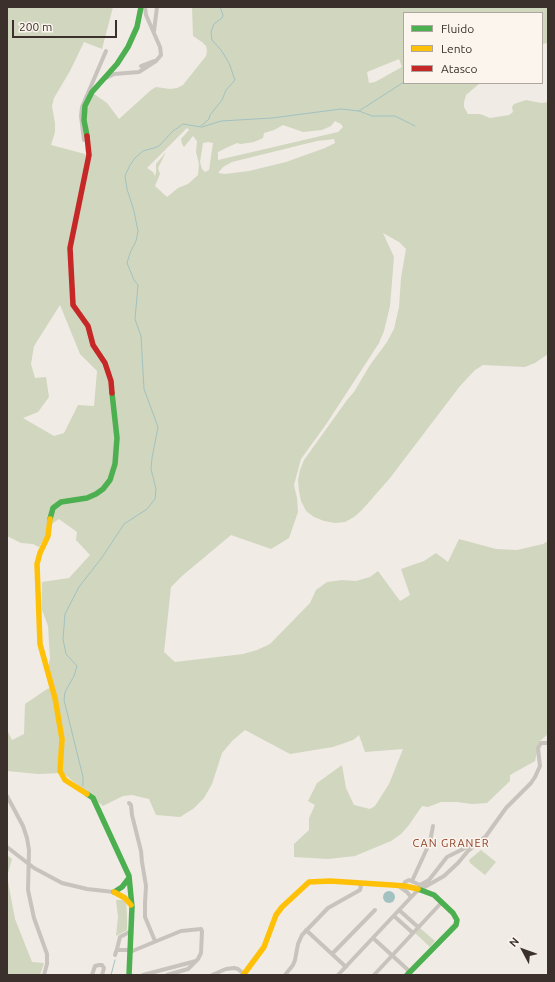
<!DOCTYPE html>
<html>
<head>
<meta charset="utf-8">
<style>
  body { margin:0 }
  #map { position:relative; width:555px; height:982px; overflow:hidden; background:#f0ebe5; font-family:Ubuntu,sans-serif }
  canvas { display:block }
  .frame { position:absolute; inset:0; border:8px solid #3b302b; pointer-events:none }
  .legend { position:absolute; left:403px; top:12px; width:140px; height:72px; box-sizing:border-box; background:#fbf5ee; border:1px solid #aea6a0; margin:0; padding:5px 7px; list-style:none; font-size:12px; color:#3b302b }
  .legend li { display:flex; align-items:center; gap:8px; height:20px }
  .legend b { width:20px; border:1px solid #aea6a0 }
  .north { position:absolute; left:503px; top:930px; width:40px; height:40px; -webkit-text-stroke:3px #fbf5ee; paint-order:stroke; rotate:311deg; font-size:11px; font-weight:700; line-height:16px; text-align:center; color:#3b302b }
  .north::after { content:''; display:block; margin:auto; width:14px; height:18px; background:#3b302b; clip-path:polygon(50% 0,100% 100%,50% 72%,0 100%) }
  .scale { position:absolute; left:12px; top:20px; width:105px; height:18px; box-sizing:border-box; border:2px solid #3b302b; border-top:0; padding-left:5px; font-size:12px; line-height:14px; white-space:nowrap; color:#3b302b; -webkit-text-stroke:3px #fbf5ee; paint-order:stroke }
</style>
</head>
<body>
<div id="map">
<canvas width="555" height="982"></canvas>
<div class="frame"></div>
<ul class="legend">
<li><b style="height:5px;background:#4caf50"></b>Fluido</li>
<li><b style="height:5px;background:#ffc107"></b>Lento</li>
<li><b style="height:5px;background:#c62828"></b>Atasco</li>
</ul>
<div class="north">N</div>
<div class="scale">200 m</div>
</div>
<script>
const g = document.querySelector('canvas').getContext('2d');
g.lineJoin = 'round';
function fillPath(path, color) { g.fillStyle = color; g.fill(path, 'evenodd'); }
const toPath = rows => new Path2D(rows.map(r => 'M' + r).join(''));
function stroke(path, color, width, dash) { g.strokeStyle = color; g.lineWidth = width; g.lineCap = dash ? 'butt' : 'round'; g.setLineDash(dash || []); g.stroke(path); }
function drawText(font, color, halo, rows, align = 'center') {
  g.font = font + ' Ubuntu,sans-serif'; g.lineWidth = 3; g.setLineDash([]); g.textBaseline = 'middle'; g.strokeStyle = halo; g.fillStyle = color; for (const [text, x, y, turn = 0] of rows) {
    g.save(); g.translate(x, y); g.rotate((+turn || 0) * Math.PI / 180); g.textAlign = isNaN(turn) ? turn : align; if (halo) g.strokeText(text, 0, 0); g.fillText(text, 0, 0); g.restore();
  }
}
fillPath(toPath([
  [7,7,113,7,102,49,84,42,70,71,54,98,52,106,55,123,55,132,51,145,85,154,91,158,86,111,94,94,107,103,119,119,151,90,156,87,170,89,177,88,183,85,206,56,207,51,206,46,202,42,193,36,192,7,548,7,548,43,542,44,542,13,404,13,404,83,480,83,466,95,464,102,464,107,468,114,480,114,490,118,509,115,513,112,512,107,514,104,526,100,541,103,548,102,548,354,535,363,525,367,483,365,475,370,460,386,390,478,362,510,354,517,345,522,335,523,324,521,314,517,306,511,301,501,299,491,298,480,300,470,304,460,347,400,354,392,370,365,387,342,394,329,399,307,401,278,406,249,399,242,383,233,394,257,390,306,384,331,379,343,327,423,301,459,294,485,297,498,298,512,289,538,271,549,231,535,182,576,171,587,164,652,175,662,243,654,257,650,270,644,310,603,316,590,327,582,342,580,356,581,370,577,378,571,400,601,410,595,401,569,424,561,436,553,448,562,459,539,496,549,517,550,543,544,548,541,548,734,540,741,535,761,510,775,510,781,487,803,472,804,457,802,441,802,428,807,422,806,409,825,401,834,391,841,355,856,328,859,294,857,294,844,309,830,309,818,315,805,308,801,317,783,342,765,346,788,354,805,370,809,375,806,389,784,403,749,365,752,359,735,353,740,333,747,290,754,245,730,233,740,222,753,212,784,204,798,193,809,180,817,156,815,149,799,132,795,123,796,103,806,63,773,38,774,7,771,7,730,12,740,24,734,25,704,47,689,54,687,48,668,50,658,48,626,42,610,42,582,69,578,90,555,76,540,77,532,59,519,53,523,39,547,33,544,21,543,7,536],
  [399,59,402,67,375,82,369,83,367,72],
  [335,121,341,124,343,127,338,132,218,160,218,152,226,148,237,143,241,144,254,142,263,138,264,133,274,130,283,125,303,132,322,130,331,126],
  [187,128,189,130,181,139,182,144,184,147,193,136,197,141,196,152,199,164,198,175,188,184,178,188,167,197,155,186,160,174,158,168,166,152,156,164,156,172,155,176,153,172,147,168],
  [334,139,335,143,325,148,286,162,249,171,225,174,218,173,223,167,232,162,317,141],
  [208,142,213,143,209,170,205,172,202,169,200,162,203,143],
  [60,305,80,354,97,371,94,406,78,405,64,433,54,436,23,418,38,412,49,397,46,377,35,378,31,364,34,346],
  [481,850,496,862,485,875,470,863,469,860],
  [7,855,12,859,8,873,8,882,15,919,32,962,44,963,40,975,7,975],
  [116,900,126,900,127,916,127,930,116,936,118,917],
  [420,928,435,941,430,947,415,933]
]), '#d1d6bf');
fillPath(toPath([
  '383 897a6 6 0 1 1 12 0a6 6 0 1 1-12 0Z'
]), '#a1c2c1');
stroke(toPath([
  [359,111,404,82],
  [201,126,209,119,210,115,222,100,226,90,235,80,229,63,221,50,212,40,211,32,214,24,222,18,223,15,220,7],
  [202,127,221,121,272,118,341,109,359,111,372,116,395,116,415,126],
  [83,786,83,777,64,700,65,692,74,676,77,666,66,654,63,639,65,614,79,587,103,556,124,524,147,509,155,499,156,489,151,469,152,458,158,427,144,389,141,336,135,319,138,285,134,280,127,263,130,253,136,241,138,231,134,211,127,189,125,176,130,165,135,158,143,151,157,147,160,145,173,131,183,124,201,127],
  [111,975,115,960]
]), '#a1c2c1', 1);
stroke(toPath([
  [154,31,157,7],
  [141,66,154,61],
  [106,78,114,74,139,72,156,61,161,55,160,47,146,15,145,7],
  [84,140,81,116,82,107,106,51],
  [7,796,23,826,27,838,29,850,28,890,34,918,47,954,47,964,44,975],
  [129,803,131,805,132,815,141,851,142,862,146,886,145,903,145,917,155,941],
  [7,847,34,868,62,883,87,889,114,892],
  [412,881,430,842,433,826],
  [403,886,405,882,409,880,420,885,429,880,447,857,467,847,476,840,479,840,480,841],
  [400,887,407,892,411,897],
  [399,910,418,927],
  [394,916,413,933],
  [306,930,346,967],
  [373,938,407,969,409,973],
  [130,950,119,950,117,949,120,937,131,931],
  [130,952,181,931,201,929,202,931,201,953,198,959,188,969,167,975],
  [332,954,375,910],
  [115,955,117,949],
  [92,975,95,966,99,965,102,965,104,968,102,975],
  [143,975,196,961],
  [212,975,226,969,234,968,238,969,245,975],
  [285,975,293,965,295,960,298,944,302,935,328,908,360,890,361,886,358,883],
  [338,975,416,892,444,876,458,863,468,851,486,836,506,808,531,783,535,777,540,766,538,748,541,743,548,743],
  [374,975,442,902]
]), '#c9c3be', 4);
stroke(toPath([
  [87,136,84,120,85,106,92,92,117,64,128,47,137,27,141,7],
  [50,519,53,508,61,502,87,498,96,494,103,489,110,480,115,464,117,438,112,393],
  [87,794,93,798,129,876,132,907,129,975],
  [114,892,122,887,129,878],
  [407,975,456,925,457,920,453,913,434,895,418,889]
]), '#4caf50', 5.5);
stroke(toPath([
  [50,519,48,536,40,553,37,564,40,644,55,698,62,739,60,771,65,780,87,794],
  [114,892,125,898,131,905],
  [244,974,264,947,276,915,282,907,309,882,330,881,392,885,405,886,418,889]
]), '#ffc107', 5.5);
stroke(toPath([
  [87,136,89,155,70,248,73,305,88,326,93,345,105,363,111,381,112,393]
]), '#c62828', 5.5);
g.letterSpacing = '1px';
drawText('11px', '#8c3b22', '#fbf5ee', [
  ["CAN GRANER",451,843]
]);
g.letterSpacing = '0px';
</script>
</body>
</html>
